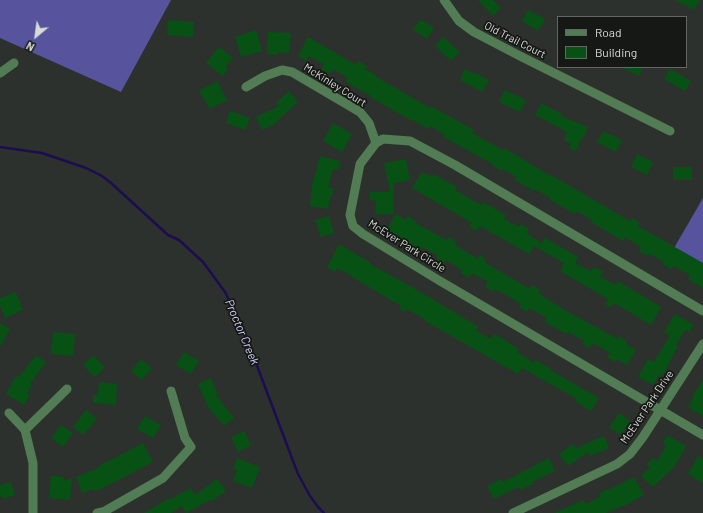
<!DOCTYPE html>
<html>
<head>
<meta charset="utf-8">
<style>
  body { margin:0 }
  #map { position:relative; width:703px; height:513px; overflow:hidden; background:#2d312d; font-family:Barlow,sans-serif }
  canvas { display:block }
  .legend { position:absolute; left:557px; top:16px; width:130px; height:52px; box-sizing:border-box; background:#161816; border:1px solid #646664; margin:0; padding:5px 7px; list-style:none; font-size:12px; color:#d8dbd8 }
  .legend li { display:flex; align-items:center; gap:8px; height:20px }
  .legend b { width:20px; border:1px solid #646664 }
  .north { position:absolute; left:16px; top:16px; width:40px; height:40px; -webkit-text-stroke:3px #161816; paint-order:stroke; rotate:209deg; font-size:11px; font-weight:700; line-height:16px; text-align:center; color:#d8dbd8 }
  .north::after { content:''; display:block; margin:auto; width:14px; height:18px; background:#d8dbd8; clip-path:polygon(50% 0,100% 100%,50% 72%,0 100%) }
</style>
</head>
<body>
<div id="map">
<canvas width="703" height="513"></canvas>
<ul class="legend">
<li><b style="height:5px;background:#527c53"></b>Road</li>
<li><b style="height:11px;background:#075114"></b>Building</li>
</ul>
<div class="north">N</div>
</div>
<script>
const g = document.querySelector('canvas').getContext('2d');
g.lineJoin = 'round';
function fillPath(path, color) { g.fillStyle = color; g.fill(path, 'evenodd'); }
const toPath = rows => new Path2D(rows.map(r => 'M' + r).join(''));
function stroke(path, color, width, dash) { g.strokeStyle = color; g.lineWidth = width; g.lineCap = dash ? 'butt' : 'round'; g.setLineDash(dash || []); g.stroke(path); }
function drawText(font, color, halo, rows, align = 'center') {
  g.font = font + ' Barlow,sans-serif'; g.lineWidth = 3.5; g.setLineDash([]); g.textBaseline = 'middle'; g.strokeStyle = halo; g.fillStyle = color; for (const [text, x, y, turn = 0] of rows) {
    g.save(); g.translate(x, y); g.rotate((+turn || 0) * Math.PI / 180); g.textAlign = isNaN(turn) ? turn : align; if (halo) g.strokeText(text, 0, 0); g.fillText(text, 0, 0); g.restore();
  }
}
fillPath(toPath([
  [0,0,171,0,121,92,0,38],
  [703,198,703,276,670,255]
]), '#57549d');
stroke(toPath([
  [0,147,42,153,86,168,102,176,111,183,168,235,179,240,203,262,225,292,240,321,298,474,310,496,318,507,324,513]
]), '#1c0d52', 2.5);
fillPath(toPath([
  [478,0,493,0,501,8,493,16],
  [675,0,700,0,694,10],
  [528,10,545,19,538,31,522,21],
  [420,19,434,28,427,39,413,30],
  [168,20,194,22,193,37,167,35],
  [256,30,262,51,241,57,235,37],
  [268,32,291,33,289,53,278,52,278,55,267,54],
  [308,37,356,65,358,61,367,66,365,69,376,75,375,76,430,108,431,106,474,130,472,133,503,150,504,148,551,176,551,175,630,221,632,218,640,223,638,226,703,263,703,288,688,279,690,275,674,266,671,269,663,264,664,262,648,253,647,256,639,251,641,247,625,237,623,241,591,222,592,220,577,211,575,214,549,199,551,198,535,189,534,191,515,180,516,177,503,169,501,171,493,166,494,165,444,137,445,135,430,126,428,129,413,120,412,121,370,97,371,96,346,82,348,78,333,69,330,74,321,69,324,64,309,56,306,61,298,56],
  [443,37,460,52,451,61,435,46],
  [219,47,233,58,226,67,228,69,223,76,206,63],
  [621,67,643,67,639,76],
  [464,69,475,74,476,73,489,80,482,92,460,80],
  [670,69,691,81,685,91,664,79],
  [217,81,227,100,210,109,199,91],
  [505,90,526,100,520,112,499,102],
  [289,91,298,102,277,121,278,122,262,130,256,117,279,106,276,103],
  [541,103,562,114,561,116,588,127,583,139,581,139,576,151,569,148,571,143,564,140,567,132,535,115],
  [230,111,250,118,245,130,226,123],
  [333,123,352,134,342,152,323,141],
  [603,131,622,140,616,152,597,142],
  [637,154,653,162,647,175,631,167],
  [320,156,340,161,338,170,333,169,328,187,333,188,332,197,330,197,328,209,310,206,312,185],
  [406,159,410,180,394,183,393,214,375,214,376,201,369,200,370,192,390,192,384,163],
  [673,167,692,167,692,180,673,180],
  [422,172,432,177,434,174,442,179,457,187,455,190,481,205,483,202,506,215,504,219,519,227,521,224,529,229,527,234,542,243,545,238,578,257,575,263,591,271,594,267,603,271,600,277,616,285,618,281,661,307,651,325,614,303,611,308,605,304,608,299,560,271,564,263,534,246,529,254,480,226,477,231,469,227,472,223,412,188],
  [396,214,406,220,408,216,416,221,415,223,447,240,449,237,456,242,455,245,478,259,480,255,486,259,484,262,530,289,532,285,540,290,538,293,563,309,618,339,619,336,627,341,626,344,636,350,627,365,616,359,615,362,607,358,610,353,593,343,590,348,582,344,584,341,568,332,566,334,545,322,547,318,529,308,527,312,519,307,521,304,505,294,494,289,493,292,485,287,488,282,472,273,469,278,461,273,462,270,446,260,444,264,436,259,438,256,422,247,421,250,387,229],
  [329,216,334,233,321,237,315,220],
  [339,244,371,263,370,264,412,287,479,327,476,331,491,339,494,334,503,339,519,349,517,352,534,363,536,360,551,369,550,370,599,398,591,411,576,402,577,399,522,368,518,374,425,321,426,320,407,309,405,312,399,309,401,306,352,277,352,276,337,268,335,272,327,267],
  [16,292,23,310,5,318,0,305,0,298],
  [675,314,694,325,689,332,685,330,676,345,678,346,662,377,659,375,653,385,638,377,648,359,654,362,670,335,664,332],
  [0,323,10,329,0,347],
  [53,332,75,334,73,356,51,354],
  [184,352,199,361,191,374,176,365],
  [36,355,46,362,30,384,32,385,27,393,30,395,24,405,6,394,16,376,19,377],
  [93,355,105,367,95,377,83,365],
  [141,359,152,368,142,380,131,371],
  [211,378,218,394,216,395,234,418,224,426,208,407,198,384],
  [703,380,703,416,688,407,694,396,693,395],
  [99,382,117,384,116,405,93,403,93,395,98,395],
  [86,410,97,419,83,435,73,427],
  [619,413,630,421,621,435,610,428,610,426],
  [145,416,161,425,153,438,137,429],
  [61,425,73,433,63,447,51,438],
  [244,431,251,445,238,452,231,437],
  [667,435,686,446,675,466,653,487,641,476,650,467,647,464,653,458,657,461,666,446,663,443],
  [604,436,609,448,590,456,588,452,568,466,559,454,573,444,576,448],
  [143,443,153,462,101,489,95,491,94,489,82,493,76,477,100,467,99,466],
  [698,456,703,459,703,483,688,474],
  [237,458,260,467,252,488,233,481,237,470,233,469],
  [549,458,555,471,532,482,533,484,520,490,519,487,494,499,487,486,501,479,503,482],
  [51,475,64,477,63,481,72,478,70,500,49,498],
  [634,477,644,495,624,506,624,505,606,513,554,513,584,500,586,504,601,496,599,493,608,489,608,490],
  [217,479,226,491,212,501,210,500,186,513,182,506,171,513,144,513,168,499,168,500,191,488,195,495],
  [11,482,15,495,3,499,2,496,0,497,0,485]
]), '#075114');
stroke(toPath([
  [444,0,459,21,474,32,520,56,670,131],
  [0,73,14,63],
  [246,87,265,76,282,70,292,72,360,112,369,123,376,143],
  [703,311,455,165,410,141,383,139,376,143,360,164,350,215,353,226,363,234,440,281,703,435],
  [9,413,25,430,33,463,33,513],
  [25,430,67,389],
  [97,513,105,511,163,478,191,447,185,438,171,391],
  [513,513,617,464,630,454,643,437,703,344]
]), '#527c53', 9);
drawText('11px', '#d8dbd8', '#161816', [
  ["Old Trail Court",515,40,27],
  ["McKinley Court",335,85,32],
  ["McEver Park Circle",407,246,32],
  ["McEver Park Drive",647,407,-56]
]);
drawText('italic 12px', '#cfd1fb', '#161816', [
  ["Proctor Creek",242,332,67]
]);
</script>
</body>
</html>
